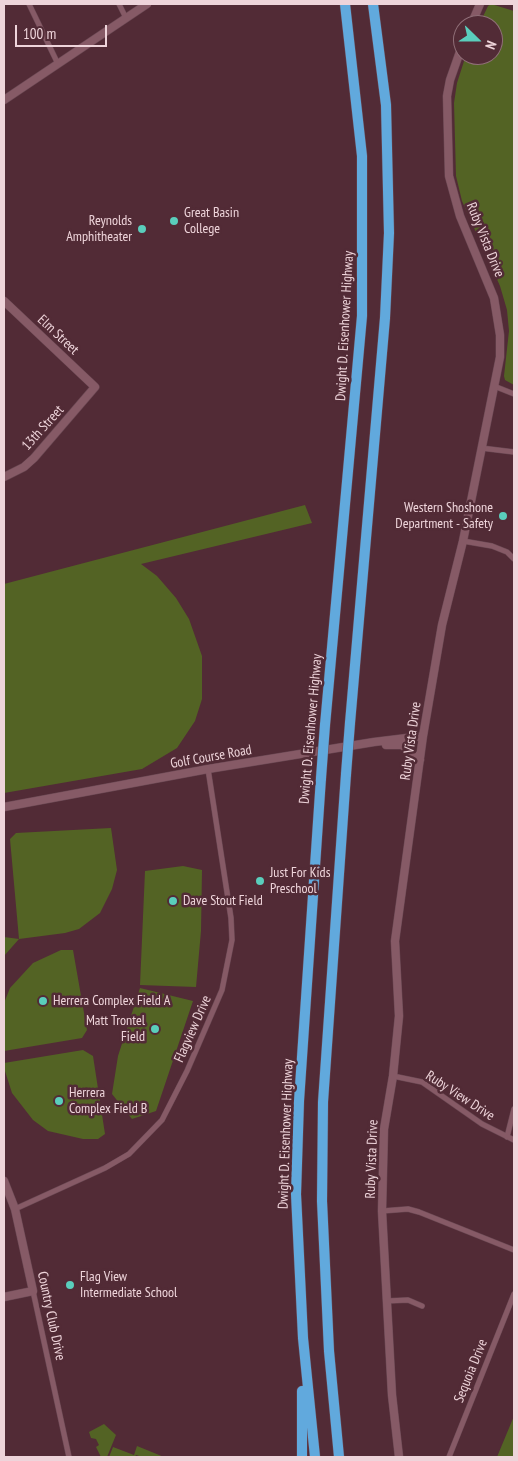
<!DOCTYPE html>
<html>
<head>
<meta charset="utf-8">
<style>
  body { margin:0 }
  #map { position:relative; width:518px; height:1461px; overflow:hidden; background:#522b36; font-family:"PT Sans Narrow",sans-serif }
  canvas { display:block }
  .frame { position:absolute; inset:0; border:5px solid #eed4da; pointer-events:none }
  .north { position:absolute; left:453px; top:15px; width:50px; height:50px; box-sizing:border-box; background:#522b36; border:1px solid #906f78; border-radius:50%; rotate:112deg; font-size:14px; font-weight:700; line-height:20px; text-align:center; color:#eed4da }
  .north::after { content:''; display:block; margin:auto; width:18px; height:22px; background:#5acebc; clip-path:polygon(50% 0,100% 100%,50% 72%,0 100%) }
  .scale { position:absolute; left:15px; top:25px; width:92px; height:22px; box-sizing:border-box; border:2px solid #eed4da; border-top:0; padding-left:6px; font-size:15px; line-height:18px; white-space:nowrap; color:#eed4da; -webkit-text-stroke:4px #522b36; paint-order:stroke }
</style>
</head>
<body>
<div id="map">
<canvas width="518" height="1461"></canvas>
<div class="frame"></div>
<div class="north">N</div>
<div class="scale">100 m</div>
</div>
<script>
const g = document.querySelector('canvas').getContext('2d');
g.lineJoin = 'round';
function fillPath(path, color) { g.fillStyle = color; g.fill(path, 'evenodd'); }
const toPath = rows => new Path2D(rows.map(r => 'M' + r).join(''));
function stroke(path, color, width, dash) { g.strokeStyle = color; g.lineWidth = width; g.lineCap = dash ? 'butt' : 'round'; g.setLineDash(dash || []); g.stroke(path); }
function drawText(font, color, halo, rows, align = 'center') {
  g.font = font + ' "PT Sans Narrow",sans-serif'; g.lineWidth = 5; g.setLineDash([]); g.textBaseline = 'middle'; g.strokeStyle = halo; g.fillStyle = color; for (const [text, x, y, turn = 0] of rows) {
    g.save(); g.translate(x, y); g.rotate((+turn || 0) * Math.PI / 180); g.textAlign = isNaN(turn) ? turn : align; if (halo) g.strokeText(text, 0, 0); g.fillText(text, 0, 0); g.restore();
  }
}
fillPath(toPath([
  [491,4,514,11,514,385,505,380,504,376,509,331,507,310,500,286,462,201,456,176,454,103,457,83,466,55,493,55,493,25,479,25,488,6],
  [305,505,312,523,141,564,157,576,176,598,189,619,202,656,202,699,195,721,177,748,142,769,4,793,4,584],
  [111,828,117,870,112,889,100,913,79,929,65,933,19,939,4,956,4,937,19,939,10,839,16,833],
  [183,866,202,870,201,931,196,987,140,985,145,871],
  [61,950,73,950,87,1030,82,1038,4,1051,4,1003,10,988,33,963],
  [140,988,193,1001,156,1111,132,1119,112,1094,118,1056],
  [83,1050,93,1056,105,1134,98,1139,83,1139,48,1131,33,1120,12,1093,4,1068,4,1063],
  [514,1416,514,1457,497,1457],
  [104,1424,116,1435,107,1457,101,1457,96,1447,99,1445,96,1439,91,1438,89,1432],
  [137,1446,164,1457,142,1457,136,1455,135,1457,109,1457,113,1447,134,1455]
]), '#536324');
const street = toPath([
  [29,4,58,64],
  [119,4,126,18],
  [494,386,514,394],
  [481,448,514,452],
  [463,541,492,546,507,552,514,559],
  [393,1076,422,1082,482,1124,514,1140],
  [507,1137,514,1109],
  [15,1209,105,1168,129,1154,162,1120,187,1071,222,990,232,940,231,918,208,769],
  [382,1211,408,1209,419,1212,514,1250],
  [33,1291,69,1457],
  [386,1301,408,1300,422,1306],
  [449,1457,514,1294]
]);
const secondary = toPath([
  [471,25,480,4],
  [4,100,147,4],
  [4,301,95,387,34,458,24,467,4,477],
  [386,745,402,745,420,760],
  [4,807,208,769,374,742,423,736],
  [4,1181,15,1209,33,1291,4,1297],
  [399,1457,392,1395,382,1211,384,1129,393,1076,399,1016,395,941,423,736,442,625,463,541,500,357,500,335,494,298,460,216,449,176,447,96,450,80,463,43]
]);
const highway = toPath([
  [350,723,385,318,389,233,386,105,373,4],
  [325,725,362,316,362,156,345,4],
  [302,1457,302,1391],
  [315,1457,303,1338,296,1194,299,1101,321,778],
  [339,1457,329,1351,322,1201,323,1102,346,774]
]);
stroke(street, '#6a4853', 6);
stroke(secondary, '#6a4853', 9);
stroke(highway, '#6a4853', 11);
stroke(street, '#865a66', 5);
stroke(secondary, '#865a66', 8);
stroke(highway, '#61a9dd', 10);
const highwayBridge = toPath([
  [346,774,350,723],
  [321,778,325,725]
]);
stroke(highwayBridge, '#6a4853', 11, []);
stroke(highwayBridge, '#61a9dd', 10);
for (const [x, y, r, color] of [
  [174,221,5,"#5acebc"],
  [142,229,5,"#5acebc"],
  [503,516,5,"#5acebc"],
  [260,881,5,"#5acebc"],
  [173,901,5,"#5acebc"],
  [43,1001,5,"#5acebc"],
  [155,1029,5,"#5acebc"],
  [59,1101,5,"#5acebc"],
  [70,1285,5,"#5acebc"]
]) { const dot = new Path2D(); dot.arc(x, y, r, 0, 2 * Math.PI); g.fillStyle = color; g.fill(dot); stroke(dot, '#522b36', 2); }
drawText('14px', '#eed4da', '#522b36', [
  ["Great Basin",184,213],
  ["College",184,229],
  ["Reynolds",132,221,"right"],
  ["Amphitheater",132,237,"right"],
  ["Western Shoshone",493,508,"right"],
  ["Department - Safety",493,524,"right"],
  ["Just For Kids",270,873],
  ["Preschool",270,889],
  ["Dave Stout Field",183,901],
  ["Herrera Complex Field A",53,1001],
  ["Matt Trontel",145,1021,"right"],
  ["Field",145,1037,"right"],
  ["Herrera",69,1093],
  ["Complex Field B",69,1109],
  ["Flag View",80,1277],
  ["Intermediate School",80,1293]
], 'left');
drawText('14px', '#eed4da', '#522b36', [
  ["Ruby Vista Drive",485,240,68],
  ["Dwight D. Eisenhower Highway",345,326,-87],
  ["Elm Street",58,335,43],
  ["13th Street",43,428,-48],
  ["Dwight D. Eisenhower Highway",311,729,-85],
  ["Ruby Vista Drive",411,741,-82],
  ["Golf Course Road",211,757,-10],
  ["Flagview Drive",193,1029,-66],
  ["Ruby View Drive",460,1096,33],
  ["Dwight D. Eisenhower Highway",286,1134,-88],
  ["Ruby Vista Drive",372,1159,-88],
  ["Country Club Drive",51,1316,78],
  ["Sequoia Drive",471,1371,-68]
]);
</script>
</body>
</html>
